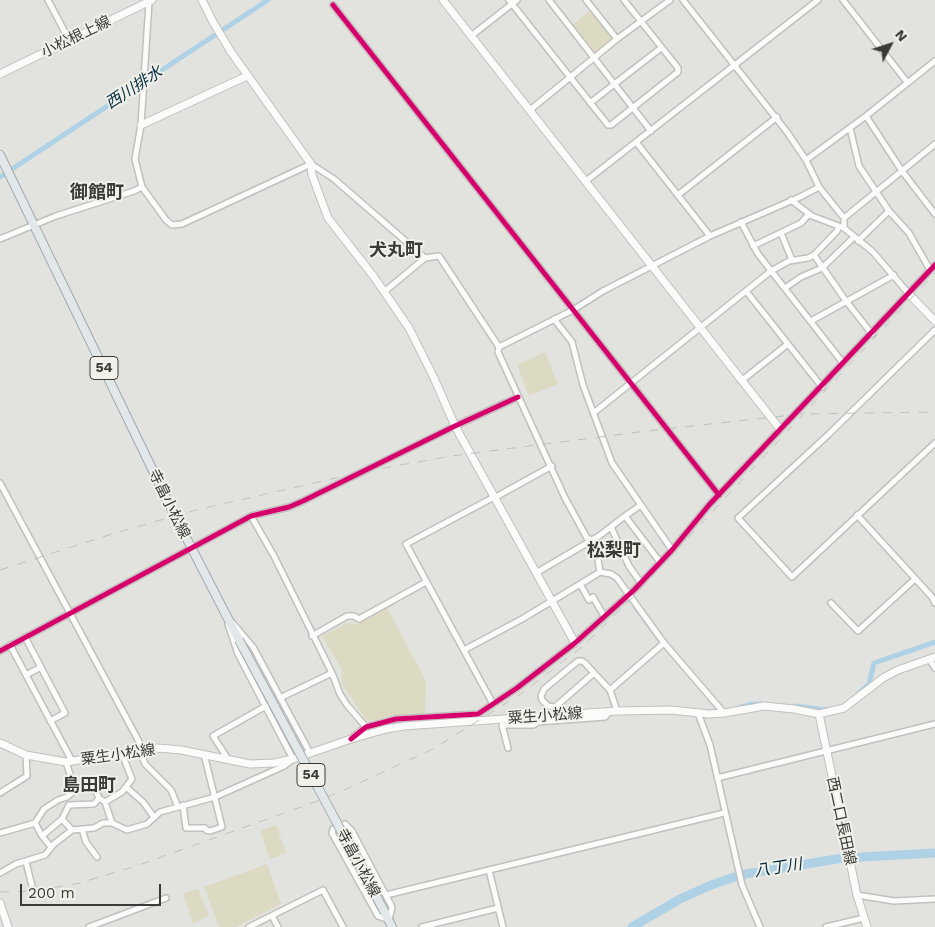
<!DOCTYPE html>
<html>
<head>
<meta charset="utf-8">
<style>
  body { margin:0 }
  #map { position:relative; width:935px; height:927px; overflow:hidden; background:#e2e2de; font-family:"Work Sans",sans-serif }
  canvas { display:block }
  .north { position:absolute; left:865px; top:20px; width:50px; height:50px; -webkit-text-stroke:4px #f1f0e9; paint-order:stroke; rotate:50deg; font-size:14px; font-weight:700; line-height:20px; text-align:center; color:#3a3a37 }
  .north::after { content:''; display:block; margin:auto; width:18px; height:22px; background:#3a3a37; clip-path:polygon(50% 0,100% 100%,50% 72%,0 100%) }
  .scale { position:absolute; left:20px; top:884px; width:141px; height:22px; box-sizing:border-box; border:2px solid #3a3a37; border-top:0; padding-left:6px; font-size:15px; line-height:18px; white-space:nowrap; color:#3a3a37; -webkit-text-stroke:4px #f1f0e9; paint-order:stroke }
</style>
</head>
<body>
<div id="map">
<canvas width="935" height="927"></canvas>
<div class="north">N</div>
<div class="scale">200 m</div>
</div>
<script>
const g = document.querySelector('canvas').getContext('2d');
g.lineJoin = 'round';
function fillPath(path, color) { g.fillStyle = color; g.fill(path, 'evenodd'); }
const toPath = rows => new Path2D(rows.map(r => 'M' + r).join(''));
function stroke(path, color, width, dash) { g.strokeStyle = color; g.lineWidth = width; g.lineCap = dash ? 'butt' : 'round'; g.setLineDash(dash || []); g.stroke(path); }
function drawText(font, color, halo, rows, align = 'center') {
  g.font = font + ' "Work Sans","Noto Sans JP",sans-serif'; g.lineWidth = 4; g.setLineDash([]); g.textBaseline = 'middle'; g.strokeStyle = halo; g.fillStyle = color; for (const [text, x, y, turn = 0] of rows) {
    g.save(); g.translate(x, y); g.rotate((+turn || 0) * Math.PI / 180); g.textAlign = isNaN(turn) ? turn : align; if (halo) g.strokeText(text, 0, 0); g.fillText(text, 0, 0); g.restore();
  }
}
fillPath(toPath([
  [591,10,612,37,612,40,595,53,572,25],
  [545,352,558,384,529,396,517,365],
  [387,608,426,681,425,714,367,721,342,684,341,668,322,636,348,623,358,624],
  [276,825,286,853,270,859,261,833,262,830],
  [267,864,281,904,236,927,219,927,204,887],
  [198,889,209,916,193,923,183,893]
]), '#dcdac2');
stroke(toPath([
  [633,607,654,636]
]), '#afd1e6', 1);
stroke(toPath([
  [0,177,268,0],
  [859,693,869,684,874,663,935,642],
  [795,706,827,710],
  [741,707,752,704,762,704]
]), '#afd1e6', 5);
stroke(toPath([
  [632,927,680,899,711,885,740,875,843,858,935,853]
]), '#afd1e6', 9);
const street = toPath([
  [48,0,69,40],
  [509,0,608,125,611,125,678,72,678,68,624,0],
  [549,0,651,131],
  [586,0,617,39],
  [683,0,787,132,806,160,819,187,844,218,844,228],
  [843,0,907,82],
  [149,2,141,125,135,159,142,187,166,220,172,225,182,224,311,164,334,179,425,258],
  [333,5,719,495],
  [471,36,517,0],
  [590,103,661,48],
  [530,110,617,39,670,0],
  [866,116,902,171,935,214],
  [850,128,859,166,889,211,909,233,930,270],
  [636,142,710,236],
  [806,160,866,116,935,61],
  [586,181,818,0],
  [678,195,777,117],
  [791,200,812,216,844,228,873,252,909,294],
  [844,218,935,144],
  [741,222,758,254,843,363],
  [781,233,792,260],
  [0,239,56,216,134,191,142,187],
  [858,241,889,211],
  [753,246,801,223,809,214],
  [814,255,846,301,872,334],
  [785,288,801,277,822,268,854,237],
  [746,291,822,387],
  [384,292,425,258,439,256,499,347],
  [554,319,572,342,583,385,612,463,672,550],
  [811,321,894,275],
  [935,330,829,434,738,518,792,577,935,443],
  [741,381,788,344],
  [596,411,771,271,789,261,808,258,814,255,837,231,839,226],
  [0,483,144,751],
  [494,498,552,466],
  [857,515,932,597,935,603],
  [251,516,274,556,332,673,340,694,347,705,366,727],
  [625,516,660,562],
  [611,527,629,566,641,583],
  [600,572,595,541,587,538,565,498,498,352,499,347,573,310,603,291,710,236,800,197,819,187],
  [536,573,599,536,625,516,641,505],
  [580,584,589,600,593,597,604,616],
  [831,603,858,631,915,579],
  [231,621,253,647,310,753],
  [312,636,347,616,354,616,359,619,426,582],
  [25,637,65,713,50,721],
  [10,645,72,761],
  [464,650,522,619,597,574,600,572,611,574,617,578,664,643,724,713],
  [0,651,251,516,289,507,303,501,455,426,518,397],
  [929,659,935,668],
  [594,673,555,707,548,706,542,700,541,696,544,689,578,661,582,661,585,663,594,673,610,690,617,711],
  [26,675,41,667],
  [610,690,664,643],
  [280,698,332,673],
  [493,704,406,544,494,497],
  [698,713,710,745,742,885,760,927],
  [353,737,366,727,396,719,478,714,517,688,575,643,634,590,672,550,709,505,935,265],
  [508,748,502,725,533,725,538,722,605,717,609,712],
  [140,751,145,764,171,790,178,807],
  [228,759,213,736,266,706],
  [66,762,75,790],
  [717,778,935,724],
  [126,787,143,802,154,817],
  [0,793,27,776,26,755],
  [105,802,122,792,132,779,122,754],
  [183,805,186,828,205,828,206,830,210,831,222,827,204,754],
  [62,819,72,830],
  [35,823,42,836,51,847],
  [345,824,352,831,392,907,389,920,378,916,332,833,333,829,345,824],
  [82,829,86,842,97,857],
  [0,833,35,823,44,809,58,800,67,797,75,790,94,787,99,798,105,802,112,823],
  [42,836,62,819,69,805,94,804,99,798],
  [26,862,32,886],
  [489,870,503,927],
  [0,873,16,864,45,855,54,844,72,830,94,828,103,823,112,823,127,830,147,824,160,812,215,797,284,766,293,759,238,654,228,624],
  [386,895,724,813],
  [857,895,894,901,935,899],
  [272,916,278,927],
  [89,927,166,898],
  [249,927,323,890,343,927],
  [422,927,498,908],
  [826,927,864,918]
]);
const secondary = toPath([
  [202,0,213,22,231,52,311,164,312,175,328,218,374,277,409,328,434,378,455,426,575,643],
  [443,0,780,429],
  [0,74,152,0],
  [141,125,247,76],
  [909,294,935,321],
  [819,714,857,895,867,927],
  [0,743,26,755,66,762,158,748,181,750,250,764,274,763,293,759,351,739,386,729,404,726,617,711,671,710,709,714,724,713,764,706,794,709,819,714,844,708,883,678,898,670,935,657],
  [0,903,8,927]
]);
const primary = toPath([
  [0,155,172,510,239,640],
  [383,909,392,927]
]);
stroke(street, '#c0c0bd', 8);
stroke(secondary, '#c0c0bd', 9);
stroke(primary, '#a1a9ad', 10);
stroke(street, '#fbfbfa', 5);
stroke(secondary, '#fbfbfa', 7);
stroke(primary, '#e2e7ea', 8);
stroke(toPath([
  [0,570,112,534,196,510,367,471,451,456,647,431,801,414,935,412],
  [0,892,34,891,80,883,139,865,315,802,342,791,433,749,519,695,582,647,631,599,935,273]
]), '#bfbfbe', 1, [9, 9]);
const primaryBridge = toPath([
  [239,640,383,909]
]);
stroke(primaryBridge, '#a1a9ad', 10, []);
stroke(primaryBridge, '#e2e7ea', 8);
stroke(toPath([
  [333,5,719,495],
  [0,651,251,516,289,507,303,501,455,426,518,397],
  [351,739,366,727,396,719,478,714,517,688,575,643,634,590,672,550,709,505,935,265]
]), '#d6006c', 5);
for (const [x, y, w] of [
  [104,368,28],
  [311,775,28]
]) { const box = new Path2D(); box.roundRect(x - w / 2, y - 11.5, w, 23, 4); g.fillStyle = '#f1f0e9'; g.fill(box); stroke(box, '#3a3a37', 1); }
drawText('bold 14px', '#3a3a37', null, [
  ["54",104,368],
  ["54",311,775]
]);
drawText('15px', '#3a3a37', '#f1f0e9', [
  ["小松根上線",76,37,-26],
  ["寺畠小松線",169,504,64],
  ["粟生小松線",545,716,-4],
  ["粟生小松線",118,755,-8],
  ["西二口長田線",841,821,78],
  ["寺畠小松線",358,863,62]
]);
drawText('italic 16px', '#042f44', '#f1f0e9', [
  ["西川排水",134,88,-33],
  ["八丁川",778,868,-9]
]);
drawText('bold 18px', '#3a3a37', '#f1f0e9', [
  ["御館町",97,193],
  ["犬丸町",396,251],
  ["松梨町",614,551],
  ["島田町",89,786]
]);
</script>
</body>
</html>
